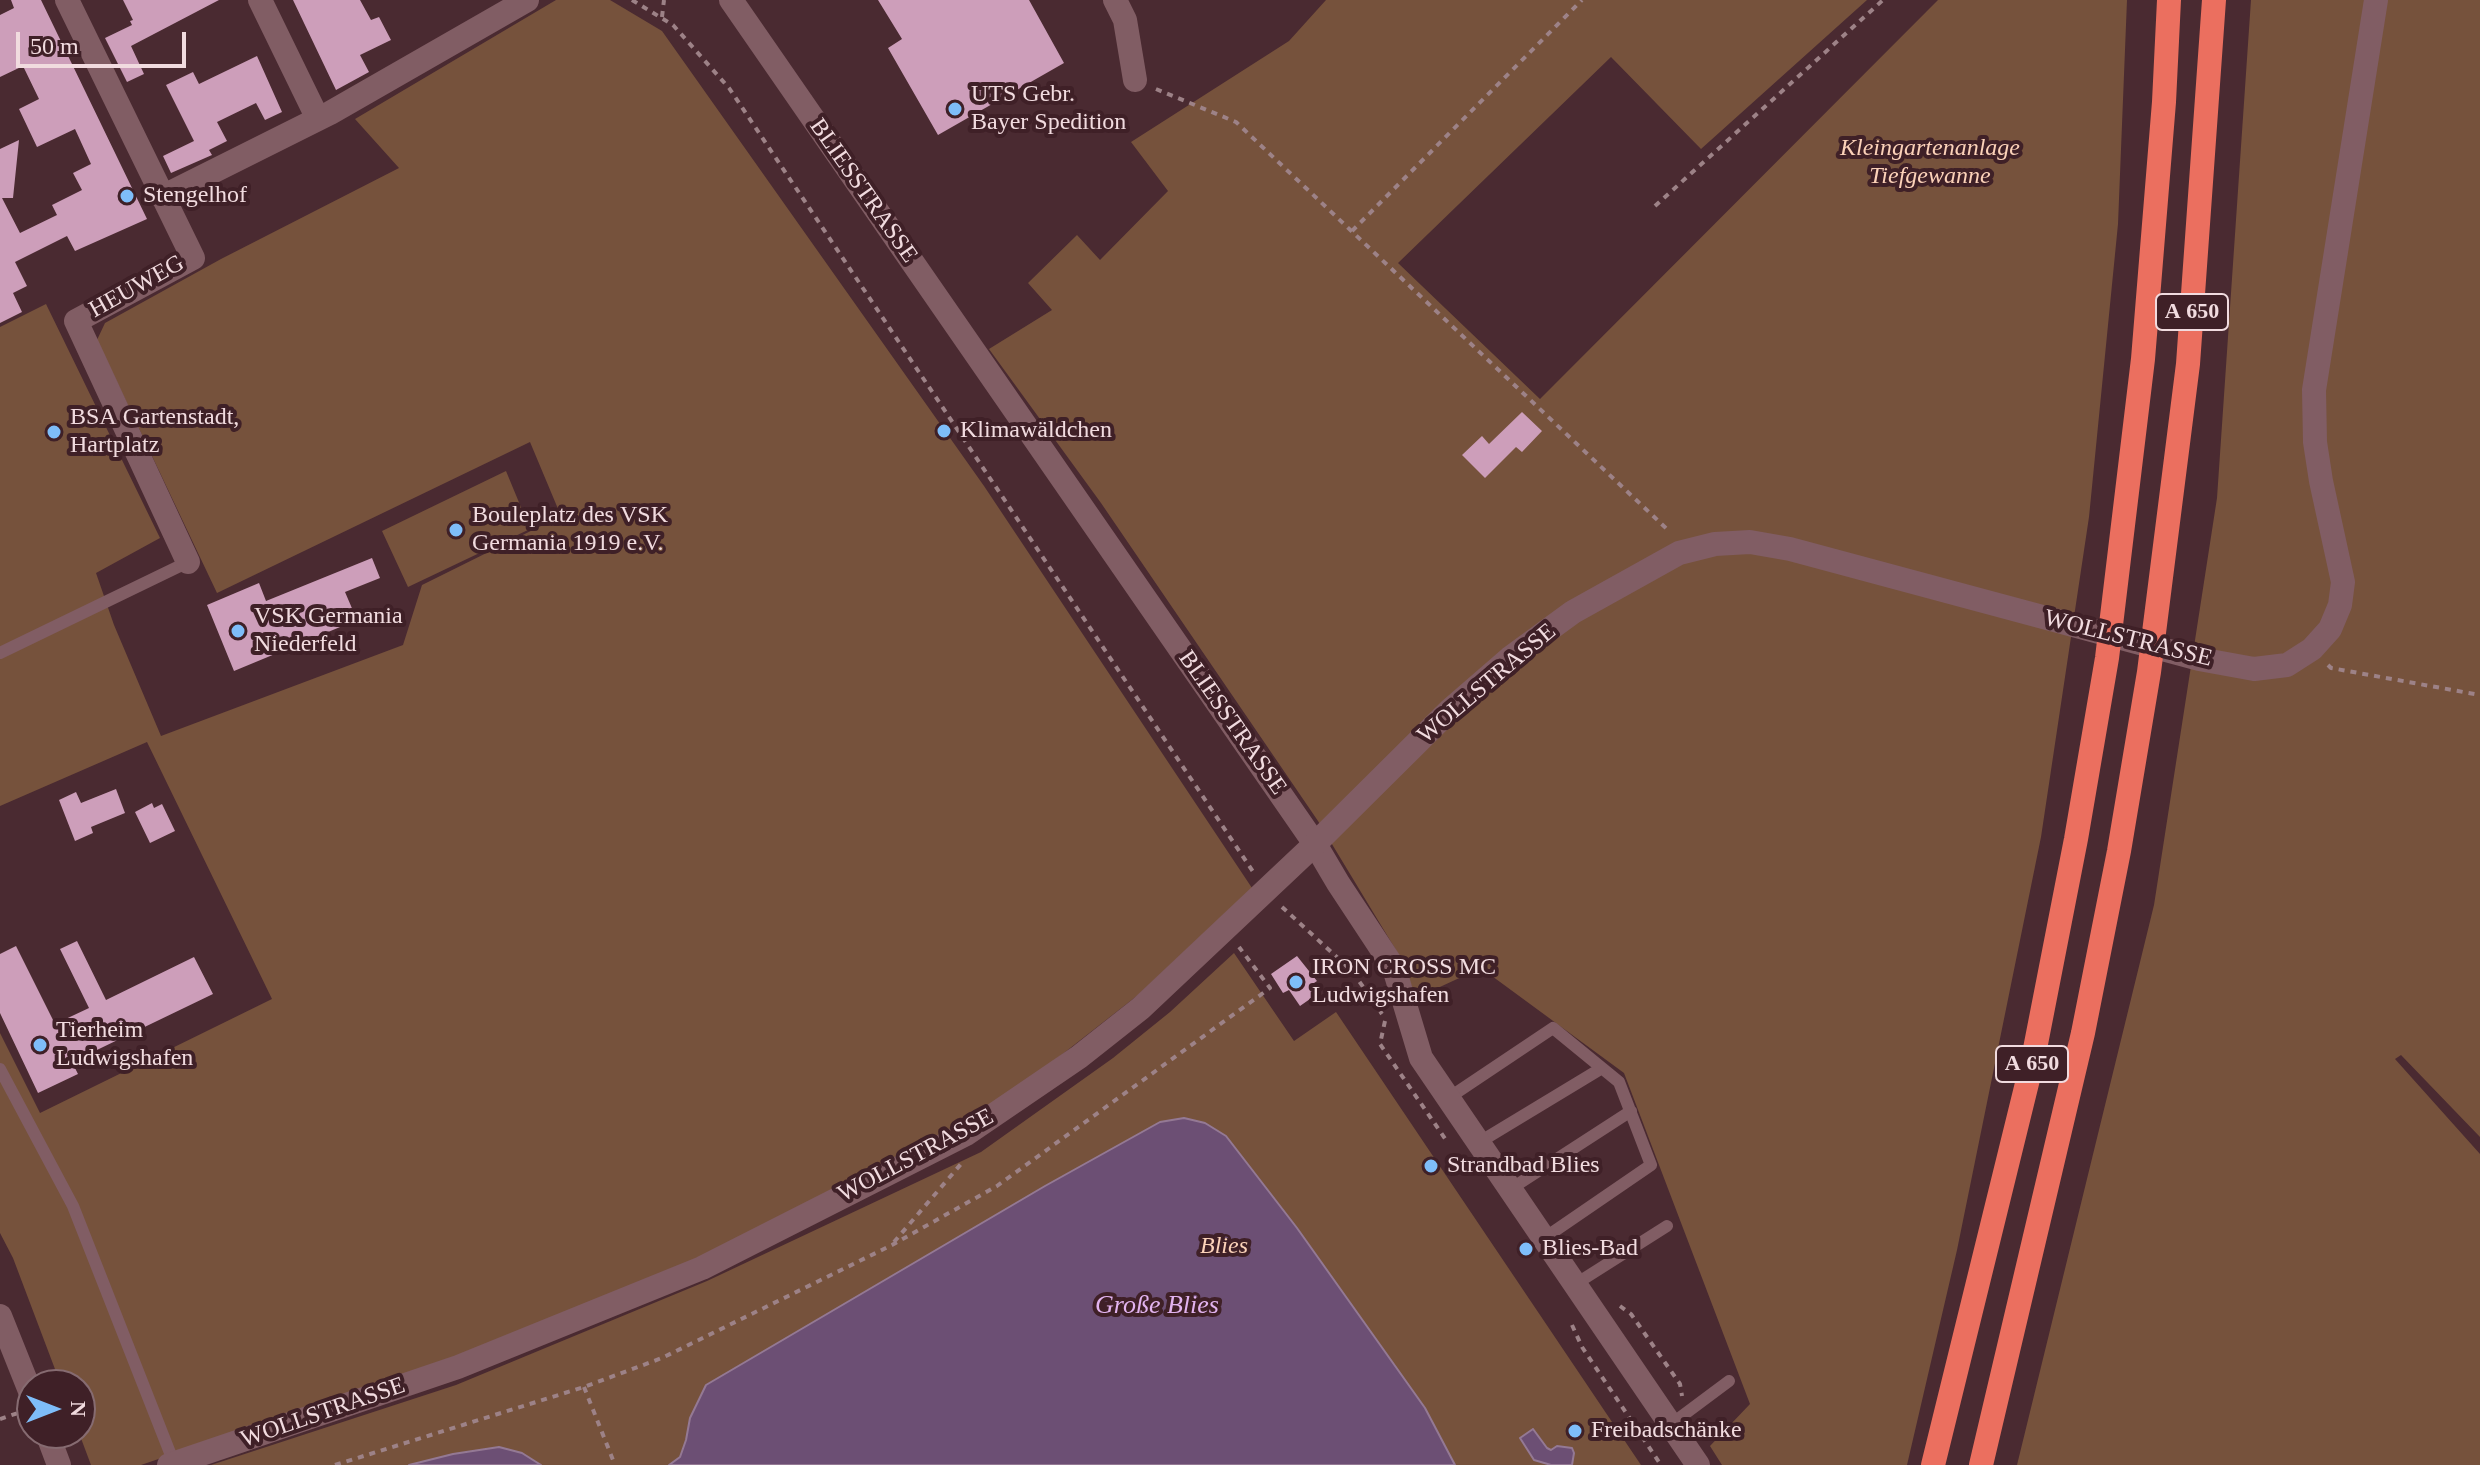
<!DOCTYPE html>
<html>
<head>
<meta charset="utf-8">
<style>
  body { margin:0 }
  #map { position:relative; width:2480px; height:1465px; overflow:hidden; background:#4a2a31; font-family:"Times New Roman",serif }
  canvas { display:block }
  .north { position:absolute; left:16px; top:1369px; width:80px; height:80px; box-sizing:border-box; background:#3f2027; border:2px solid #866b71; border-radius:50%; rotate:90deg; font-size:22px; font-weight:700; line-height:32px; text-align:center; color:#f1dbdf }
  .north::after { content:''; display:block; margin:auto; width:28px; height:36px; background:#7ebdf9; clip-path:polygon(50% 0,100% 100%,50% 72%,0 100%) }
  .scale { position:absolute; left:16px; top:32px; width:170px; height:36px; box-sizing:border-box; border:4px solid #f1dbdf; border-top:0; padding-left:10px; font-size:24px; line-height:28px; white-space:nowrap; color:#f1dbdf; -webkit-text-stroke:6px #3f2027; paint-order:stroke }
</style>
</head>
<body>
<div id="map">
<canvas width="2480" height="1465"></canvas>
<div class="north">N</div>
<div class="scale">50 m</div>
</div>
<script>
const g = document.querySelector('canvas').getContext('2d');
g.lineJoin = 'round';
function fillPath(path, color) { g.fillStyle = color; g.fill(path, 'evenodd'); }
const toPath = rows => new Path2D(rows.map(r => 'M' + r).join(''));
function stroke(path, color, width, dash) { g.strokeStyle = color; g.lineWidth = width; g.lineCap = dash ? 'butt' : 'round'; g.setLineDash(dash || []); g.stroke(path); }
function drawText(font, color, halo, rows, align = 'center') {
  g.font = font + ' "Times New Roman",serif'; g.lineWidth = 8; g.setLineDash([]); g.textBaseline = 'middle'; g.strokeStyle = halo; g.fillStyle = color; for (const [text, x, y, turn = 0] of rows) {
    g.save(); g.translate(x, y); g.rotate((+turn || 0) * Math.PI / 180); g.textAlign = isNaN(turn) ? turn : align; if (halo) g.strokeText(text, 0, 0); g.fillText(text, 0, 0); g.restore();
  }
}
fillPath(toPath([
  [556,0,610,0,662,31,984,486,1252,888,1138,995,1060,1056,965,1126,692,1261,453,1358,141,1465,91,1465,79,1433,80,1385,61,1385,13,1258,0,1233,0,1033,40,1113,272,999,147,742,0,806,0,327,46,304,160,538,96,573,114,625,161,736,403,645,422,585,561,516,530,442,217,593,97,340,105,323,221,259,399,168,355,119],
  [1326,0,1867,0,1701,149,1611,57,1398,263,1540,399,1938,0,2127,0,2118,224,2089,517,2041,837,1957,1250,1907,1465,1722,1465,1710,1446,1750,1404,1624,1073,1481,968,1416,998,1402,960,1318,821,1101,503,989,349,1052,310,1028,283,1077,235,1100,260,1168,191,1131,142,1289,41],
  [2251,0,2480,0,2480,1137,2401,1055,2395,1059,2480,1154,2480,1465,2017,1465,2154,905,2217,498],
  [506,471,530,529,408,587,382,531],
  [1234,953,1294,1041,1336,1012,1641,1465,211,1465,456,1385,707,1281,981,1152,1113,1058,1170,1012]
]), '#76523c');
const water = toPath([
  [1184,1118,1205,1123,1226,1136,1297,1228,1425,1408,1455,1465,669,1465,680,1457,686,1440,690,1418,706,1385,1045,1186,1160,1122,1184,1118],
  [1533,1429,1547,1448,1551,1450,1557,1446,1572,1448,1574,1453,1572,1465,1551,1465,1534,1460,1520,1438,1533,1429],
  [499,1447,522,1453,541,1465,409,1465,453,1454,499,1447]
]);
fillPath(water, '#6c4f74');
stroke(water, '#947994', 2);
fillPath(toPath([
  [11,0,41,0,147,219,75,251,67,236,15,262,27,286,13,293,22,312,0,323,0,149,19,140,13,198,2,198,20,233,57,215,52,205,82,190,73,173,91,164,75,129,37,147,19,109,39,99,23,66,0,77,0,15,14,8],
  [123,0,219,0,131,46,144,74,127,82,105,38,132,25,130,21,133,20],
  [293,0,360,0,371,20,379,17,391,40,360,55,369,72,336,90],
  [878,0,1029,0,1064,63,938,135,888,48,902,39],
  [257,56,282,112,265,120,256,103,217,122,227,141,209,150,212,155,171,173,163,156,194,141,166,85,193,72,199,84],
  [1522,412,1542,431,1522,452,1516,447,1485,478,1462,455,1482,436,1489,444],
  [372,558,380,578,345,592,357,620,234,671,207,605,259,583,266,601],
  [116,789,125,813,91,827,93,833,75,841,59,800,76,792,81,803],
  [152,803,154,808,162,804,175,831,150,843,135,812],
  [77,941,106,1000,194,957,213,994,72,1062,78,1074,38,1093,0,1013,0,954,16,946,55,1024,89,1008,60,949],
  [1297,956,1317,981,1314,983,1320,992,1300,1006,1289,990,1283,993,1271,974]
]), '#cd9eba');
stroke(toPath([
  [632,0,673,25,729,88,1254,873],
  [662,17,664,0],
  [1156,89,1236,122,1669,531],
  [1655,206,1883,0],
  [1352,231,1582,0],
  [2328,665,2331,668,2480,695],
  [1282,907,1352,971,1382,1014],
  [1385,1021,1380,1044,1446,1140],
  [894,1242,961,1164],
  [1620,1306,1631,1314,1680,1384,1682,1396],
  [1572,1325,1582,1347,1661,1465],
  [584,1387,615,1465],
  [0,1419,18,1413],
  [335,1465,584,1387,662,1358,892,1245,997,1186,1270,988,1239,947]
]), '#9d8287', 4, [6, 6]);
stroke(toPath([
  [0,653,188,562],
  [0,1069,73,1206,174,1463],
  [1447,1099,1553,1028,1619,1082,1651,1165,1543,1239],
  [1478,1143,1602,1068],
  [1509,1190,1631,1111],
  [1574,1285,1667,1226],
  [1670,1425,1729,1381]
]), '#815d64', 12);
stroke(toPath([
  [67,0,193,258,76,321,188,562],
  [260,0,318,119],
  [731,0,1315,844,1338,883,1394,968,1421,1058,1698,1465],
  [1115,0,1125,20,1135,80],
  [162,197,330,113,527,0],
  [0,1316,32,1396],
  [47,1433,59,1465]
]), '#815d64', 24);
stroke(toPath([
  [169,1465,458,1367,702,1268,966,1134,1079,1057,1141,1008,1315,844,1450,710,1510,658,1573,612,1679,553,1715,544,1750,542,1790,549,2199,659,2254,669,2287,665,2312,649,2330,629,2340,605,2343,582,2321,481,2315,442,2314,390,2376,0]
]), '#815d64', 24);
stroke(toPath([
  [1933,1465,2033,1059,2076,839,2107,658,2143,359,2164,102,2169,0],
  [1981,1465,2083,1033,2119,851,2149,672,2188,364,2214,0]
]), '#eb6f5f', 24);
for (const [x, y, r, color] of [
  [955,109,8,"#7ebdf9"],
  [127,196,8,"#7ebdf9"],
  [944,431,8,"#7ebdf9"],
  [54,432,8,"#7ebdf9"],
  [456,530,8,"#7ebdf9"],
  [238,631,8,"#7ebdf9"],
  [1296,982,8,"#7ebdf9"],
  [40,1045,8,"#7ebdf9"],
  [1431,1166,8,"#7ebdf9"],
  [1526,1249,8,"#7ebdf9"],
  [1575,1431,8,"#7ebdf9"]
]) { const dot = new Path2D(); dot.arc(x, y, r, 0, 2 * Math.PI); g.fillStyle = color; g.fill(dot); stroke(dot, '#3f2027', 3); }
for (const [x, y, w] of [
  [2192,312,72],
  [2032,1064,72]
]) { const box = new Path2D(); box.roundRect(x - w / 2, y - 18, w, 36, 6); g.fillStyle = '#3f2027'; g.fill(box); stroke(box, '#f1dbdf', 2); }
drawText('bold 22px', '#f1dbdf', null, [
  ["A 650",2192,312],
  ["A 650",2032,1064]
]);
drawText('24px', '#f1dbdf', '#3f2027', [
  ["UTS Gebr.",971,95],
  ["Bayer Spedition",971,123],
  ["Stengelhof",143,196],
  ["BSA Gartenstadt,",70,418],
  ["Hartplatz",70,446],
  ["Klimawäldchen",960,431],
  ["Bouleplatz des VSK",472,516],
  ["Germania 1919 e.V.",472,544],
  ["VSK Germania",254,617],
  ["Niederfeld",254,645],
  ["IRON CROSS MC",1312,968],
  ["Ludwigshafen",1312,996],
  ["Tierheim",56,1031],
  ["Ludwigshafen",56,1059],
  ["Strandbad Blies",1447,1166],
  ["Blies-Bad",1542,1249],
  ["Freibadschänke",1591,1431]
], 'left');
drawText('italic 24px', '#fcd2b9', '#3f2027', [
  ["Kleingartenanlage",1930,149],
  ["Tiefgewanne",1930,177],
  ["Blies",1224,1247]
]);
drawText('24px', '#f1dbdf', '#3f2027', [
  ["BLIESSTRASSE",863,191,55],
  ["HEUWEG",137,287,-29],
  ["WOLLSTRASSE",2128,639,14],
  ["WOLLSTRASSE",1487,684,-40],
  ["BLIESSTRASSE",1232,723,55],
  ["WOLLSTRASSE",916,1156,-28],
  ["WOLLSTRASSE",323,1413,-19]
]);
drawText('italic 26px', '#e2b3ef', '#3f2027', [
  ["Große Blies",1157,1306]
]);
</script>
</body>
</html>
